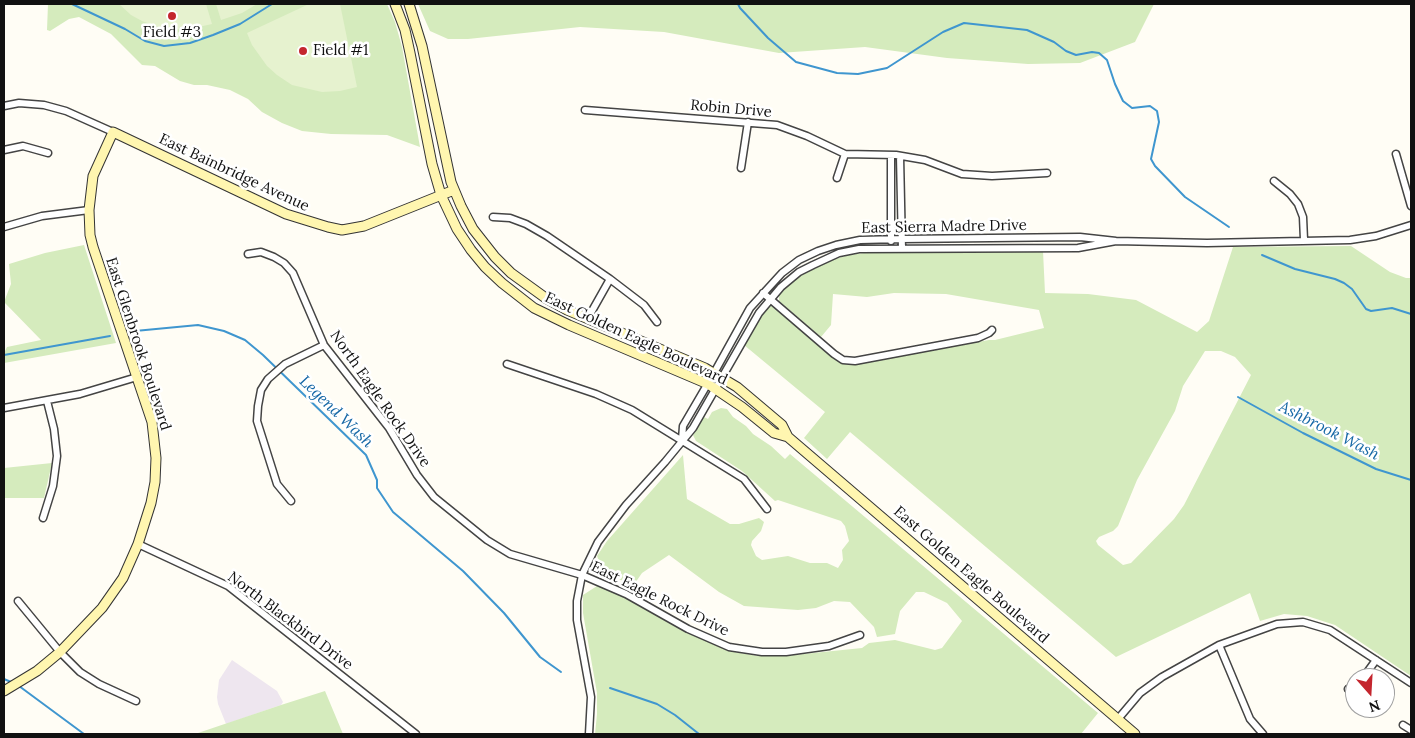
<!DOCTYPE html>
<html>
<head>
<meta charset="utf-8">
<style>
  body { margin:0 }
  #map { position:relative; width:1415px; height:738px; overflow:hidden; background:#fffdf5; font-family:Lora,serif }
  canvas { display:block }
  .frame { position:absolute; inset:0; border:5px solid #111; pointer-events:none }
  .north { position:absolute; left:1345px; top:668px; width:50px; height:50px; box-sizing:border-box; background:#fff; border:1px solid #a0a0a0; border-radius:50%; rotate:161deg; font-size:14px; font-weight:700; line-height:20px; text-align:center; color:#111 }
  .north::after { content:''; display:block; margin:auto; width:18px; height:22px; background:#c4262e; clip-path:polygon(50% 0,100% 100%,50% 72%,0 100%) }
</style>
</head>
<body>
<div id="map">
<canvas width="1415" height="738"></canvas>
<div class="frame"></div>
<div class="north">N</div>
</div>
<script>
const g = document.querySelector('canvas').getContext('2d');
g.lineJoin = 'round';
function fillPath(path, color) { g.fillStyle = color; g.fill(path, 'evenodd'); }
const toPath = rows => new Path2D(rows.map(r => 'M' + r).join(''));
function stroke(path, color, width, dash) { g.strokeStyle = color; g.lineWidth = width; g.lineCap = dash ? 'butt' : 'round'; g.setLineDash(dash || []); g.stroke(path); }
function drawText(font, color, halo, rows, align = 'center') {
  g.font = font + ' Lora,serif'; g.lineWidth = 5; g.setLineDash([]); g.textBaseline = 'middle'; g.strokeStyle = halo; g.fillStyle = color; for (const [text, x, y, turn = 0] of rows) {
    g.save(); g.translate(x, y); g.rotate((+turn || 0) * Math.PI / 180); g.textAlign = isNaN(turn) ? turn : align; if (halo) g.strokeText(text, 0, 0); g.fillText(text, 0, 0); g.restore();
  }
}
fillPath(toPath([
  [232,660,277,691,283,702,281,705,226,724,218,704,217,697,219,680]
]), '#eee6ef');
fillPath(toPath([
  [48,4,387,4,395,22,402,47,420,147,387,135,331,134,302,131,282,123,262,112,248,99,230,90,207,85,194,85,180,81,155,66,142,65,111,34,79,17,69,19,50,31,47,30],
  [418,4,1154,4,1135,42,1080,63,1028,64,947,58,865,47,779,53,664,32,580,27,468,39,448,39,430,31],
  [84,245,116,343,4,363,4,353,7,347,41,340,4,302,11,284,9,264,45,253],
  [1351,246,1390,272,1406,278,1411,278,1411,676,1335,625,1307,616,1284,614,1260,621,1250,593,1116,657,850,432,827,459,804,438,825,412,744,345,764,311,768,306,771,305,774,306,837,360,858,363,989,340,995,340,1044,328,1039,310,946,294,894,293,867,297,833,294,831,325,821,337,779,301,779,294,788,284,808,271,828,261,849,255,872,252,1043,251,1045,293,1088,294,1136,300,1197,332,1209,321,1233,247],
  [1205,351,1221,351,1235,357,1251,375,1184,505,1174,519,1131,563,1123,565,1098,545,1096,541,1099,537,1113,531,1118,526,1137,480,1175,411,1183,386],
  [721,408,727,409,733,417,746,426,753,434,771,446,785,459,790,454,1098,713,1081,734,595,734,597,714,597,693,583,613,583,595,597,586,617,593,685,631,728,651,758,656,784,656,862,648,869,643,895,640,935,650,942,648,962,621,947,603,924,592,916,592,900,611,895,634,877,637,874,627,850,602,834,601,816,608,798,610,744,606,719,592,669,555,642,573,633,586,603,571,597,556,607,541,683,455,687,499,730,524,739,524,759,518,764,522,761,531,752,541,751,545,756,556,762,560,788,556,810,563,827,563,838,568,843,560,842,550,849,541,845,526,841,521,778,500,775,501,742,471,696,441,693,435,704,417,708,419,712,412],
  [52,463,44,498,4,498,4,468],
  [325,691,343,734,195,734,281,705]
]), '#d5ebbd');
fillPath(toPath([
  [119,4,206,4,212,24,194,28,167,30,142,21,131,15],
  [216,4,257,4,242,13,221,20],
  [309,4,340,4,357,87,340,91,322,92,292,85,277,75,267,66,252,45,247,33]
]), '#e6f2cf');
stroke(toPath([
  [72,4,125,29,145,41,164,46,190,43,213,35,240,24,272,4],
  [738,4,740,8,768,38,796,62,837,73,858,74,887,68,943,32,964,23,1027,30,1054,42,1066,51,1076,55,1092,52,1099,53,1107,60,1115,84,1123,101,1132,108,1150,106,1157,111,1159,122,1151,159,1155,166,1185,197,1229,227],
  [1262,255,1295,269,1335,279,1344,283,1352,289,1366,309,1371,311,1392,308,1411,314],
  [135,331,198,325,224,331,245,340,263,355,366,455,377,480,377,488,393,512,463,571,504,613,540,657,561,672],
  [4,355,110,336],
  [1238,397,1303,433,1376,469,1411,480],
  [4,679,11,682],
  [19,686,84,734],
  [610,688,657,704,675,715,699,734]
]), '#3f96cf', 2);
const street = toPath([
  [4,106,19,103,44,105,66,111,113,132],
  [585,110,777,125,807,136,845,154,896,155,925,160,962,174,992,176,1047,173],
  [4,150,23,146,48,153],
  [1396,154,1411,206],
  [900,156,902,249],
  [741,168,748,122],
  [837,178,845,154],
  [1274,181,1290,194,1298,204,1303,217,1304,240],
  [493,217,510,218,526,224,547,236,610,279,644,305,657,322],
  [4,227,42,216,89,210],
  [891,241,891,155],
  [248,254,261,252,274,257,284,263,293,273,324,345,389,428,417,475,434,497,487,540,510,554,582,575,626,594,688,629,729,647,762,652,786,652,829,646,860,635],
  [763,293,834,354,843,360,855,361,978,338,989,333,992,330],
  [588,318,610,279],
  [507,364,596,394,632,410,744,479,767,509],
  [4,408,80,394,137,377],
  [682,440,683,426,714,373,750,308,782,273,799,260,818,251,836,245,860,240,901,239,1080,237,1116,241,1207,243,1350,240,1376,236,1411,225],
  [291,501,277,484,257,421,258,406,261,390,268,379,285,364,324,345],
  [43,518,53,486,57,456,54,429,47,401],
  [138,544,228,586,416,734],
  [18,601,60,652,80,672,99,684,136,701],
  [1219,645,1250,719,1263,734],
  [1363,678,1376,660],
  [1348,689,1355,694],
  [1118,719,1140,693,1162,677,1219,645,1277,624,1303,622,1330,630,1411,683],
  [1403,725,1411,730],
  [589,734,591,697,577,620,577,601,582,575,598,542,626,505,665,462,693,428,759,313,781,287,799,272,813,265,839,253,859,249,1078,248,1116,241]
]);
const secondary = toPath([
  [395,4,405,30,410,53,432,164,441,195,457,229,471,250,485,267,502,283,534,308,569,325,708,384,742,407,774,433,788,437],
  [409,4,422,46,451,182,461,206,473,229,495,257,511,273,547,299,567,310,705,368,737,387,782,425,788,437,1135,734],
  [4,691,37,671,60,652,102,608,123,578,138,544,151,503,155,482,156,458,152,422,93,247,90,235,89,210,93,176,113,132,286,214,328,227,342,230,364,226,454,190]
]);
stroke(street, '#444', 9);
stroke(secondary, '#333', 11);
stroke(street, '#fff', 6);
stroke(secondary, '#fff6b0', 9);
for (const [x, y, r, color] of [
  [172,16,5,"#c4262e"],
  [303,51,5,"#c4262e"]
]) { const dot = new Path2D(); dot.arc(x, y, r, 0, 2 * Math.PI); g.fillStyle = color; g.fill(dot); stroke(dot, '#fff', 2); }
drawText('15px', '#111', '#fff', [
  ["Field #3",172,33],
  ["Field #1",313,51,"left"]
]);
drawText('15px', '#111', '#fff', [
  ["Robin Drive",731,109,5],
  ["East Bainbridge Avenue",234,173,25],
  ["East Sierra Madre Drive",944,227,-1],
  ["East Golden Eagle Boulevard",636,339,25],
  ["East Glenbrook Boulevard",138,344,72],
  ["North Eagle Rock Drive",380,399,55],
  ["East Golden Eagle Boulevard",971,575,41],
  ["East Eagle Rock Drive",660,599,26],
  ["North Blackbird Drive",290,621,37]
]);
drawText('italic 16px', '#1768a6', '#fff', [
  ["Legend Wash",336,412,44],
  ["Ashbrook Wash",1329,431,27]
]);
</script>
</body>
</html>
